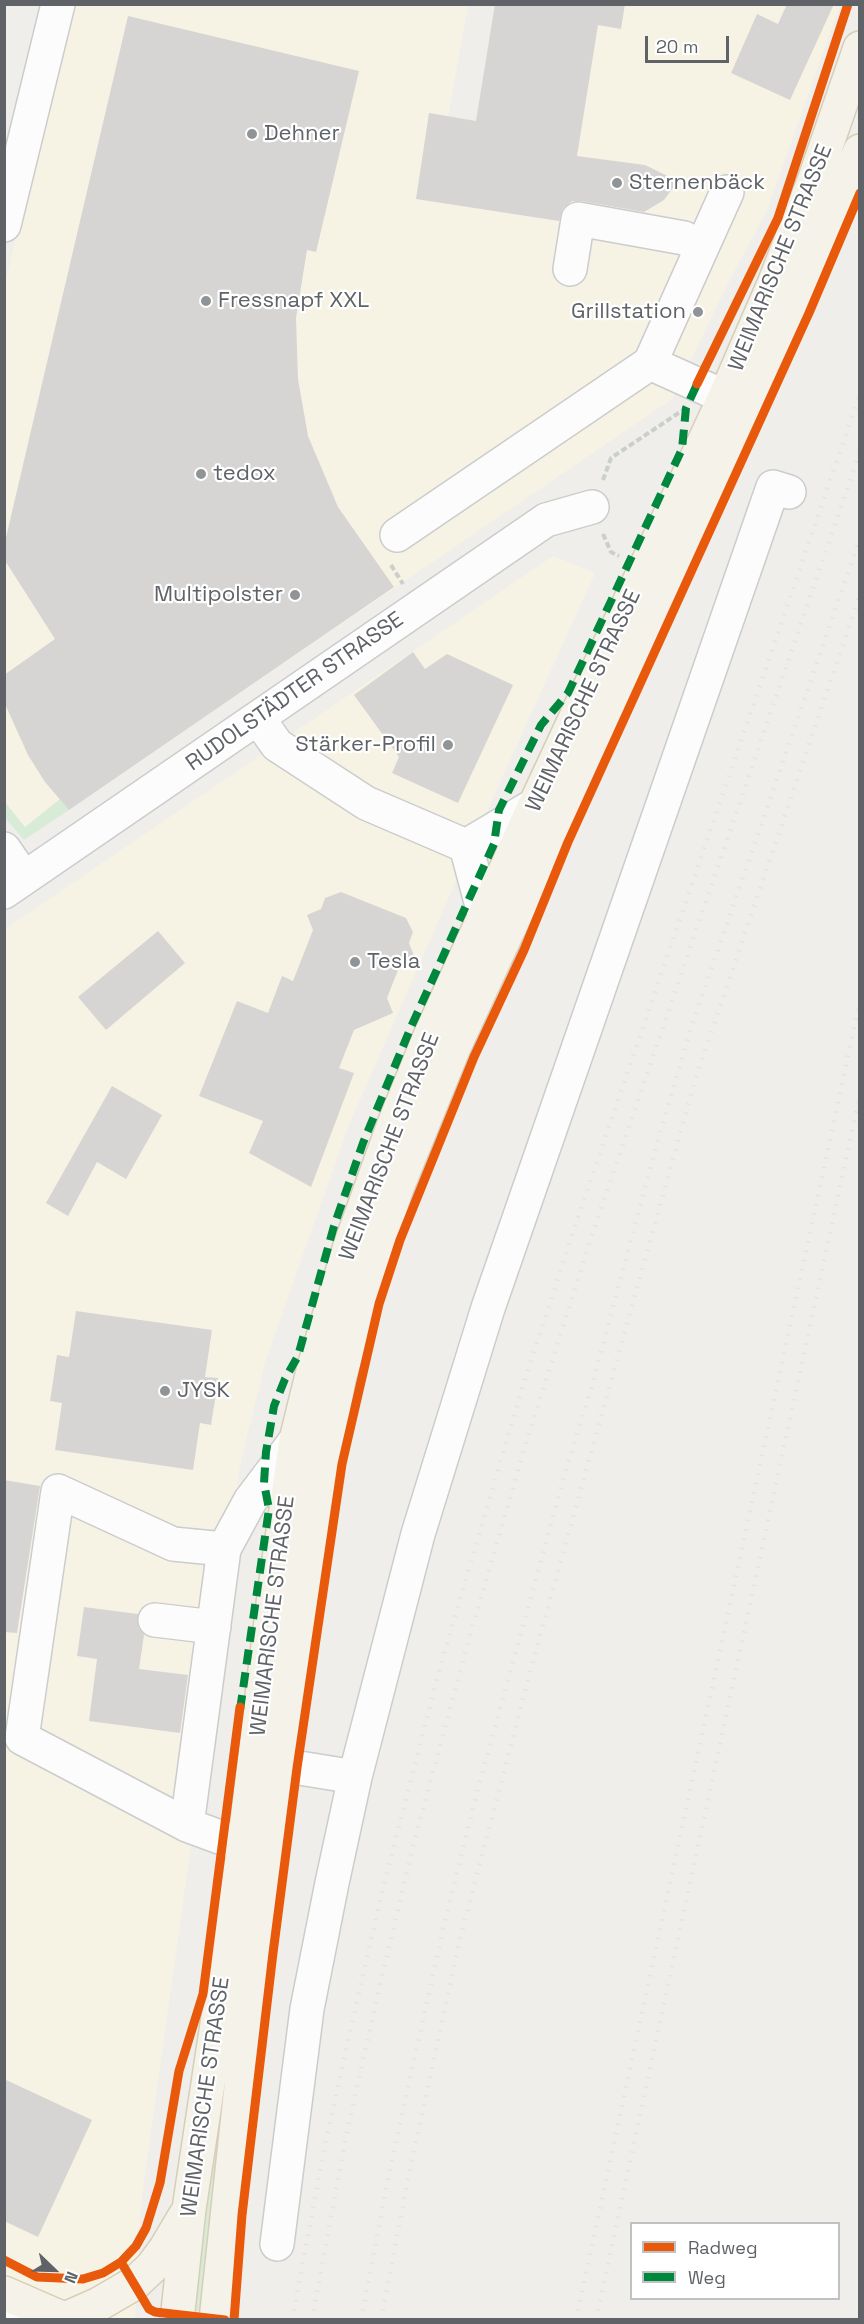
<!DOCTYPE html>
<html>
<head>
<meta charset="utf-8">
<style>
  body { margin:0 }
  #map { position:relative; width:864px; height:2324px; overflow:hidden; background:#efeeea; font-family:"Space Grotesk",sans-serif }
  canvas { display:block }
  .frame { position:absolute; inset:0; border:6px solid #5f6368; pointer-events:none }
  .legend { position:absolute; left:630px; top:2222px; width:210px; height:78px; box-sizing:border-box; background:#fff; border:2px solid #bfc1c3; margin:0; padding:8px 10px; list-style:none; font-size:18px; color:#5f6368 }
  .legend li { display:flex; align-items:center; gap:12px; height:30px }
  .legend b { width:30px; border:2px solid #bfc1c3 }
  .north { position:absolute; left:24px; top:2240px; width:60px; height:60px; -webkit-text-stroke:4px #fff; paint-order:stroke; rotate:113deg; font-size:16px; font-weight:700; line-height:24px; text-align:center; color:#5f6368 }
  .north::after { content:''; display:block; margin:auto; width:21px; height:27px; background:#5f6368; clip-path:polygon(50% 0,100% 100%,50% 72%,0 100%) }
  .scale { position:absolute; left:645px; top:36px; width:84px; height:27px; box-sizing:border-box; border:3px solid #5f6368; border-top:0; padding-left:8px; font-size:18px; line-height:21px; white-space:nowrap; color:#5f6368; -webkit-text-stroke:4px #fff; paint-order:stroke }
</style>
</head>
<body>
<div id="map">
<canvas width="864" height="2324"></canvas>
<div class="frame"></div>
<ul class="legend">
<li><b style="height:8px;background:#e8590c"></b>Radweg</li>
<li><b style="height:8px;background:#00873e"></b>Weg</li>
</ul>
<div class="north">N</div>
<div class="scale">20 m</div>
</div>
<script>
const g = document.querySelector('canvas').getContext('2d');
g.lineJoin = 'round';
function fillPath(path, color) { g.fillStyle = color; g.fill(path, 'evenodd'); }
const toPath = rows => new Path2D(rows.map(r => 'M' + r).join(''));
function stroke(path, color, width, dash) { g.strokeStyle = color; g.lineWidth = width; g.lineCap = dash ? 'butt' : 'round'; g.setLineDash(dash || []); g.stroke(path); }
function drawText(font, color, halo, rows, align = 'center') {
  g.font = font + ' "Space Grotesk",sans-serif'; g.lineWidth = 4.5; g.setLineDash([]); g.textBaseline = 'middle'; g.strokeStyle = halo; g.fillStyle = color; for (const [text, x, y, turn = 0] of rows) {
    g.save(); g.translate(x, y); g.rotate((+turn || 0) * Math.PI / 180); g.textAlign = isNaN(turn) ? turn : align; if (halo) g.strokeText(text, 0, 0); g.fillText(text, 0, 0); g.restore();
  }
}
fillPath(toPath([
  [72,5,468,5,448,116,430,113,416,199,566,222,601,5,840,5,767,210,726,287,672,399,24,840,5,818,5,283],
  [553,556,595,573,472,844,348,1127,265,1362,240,1465,191,1844,141,2203,135,2319,5,2319,4,930]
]), '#f7f3e4');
fillPath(toPath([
  [60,799,69,810,24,840,5,818,4,801,25,827],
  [218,2115,222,2116,202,2311,193,2311,201,2224]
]), '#d8ebd6');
fillPath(toPath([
  [495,4,625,4,621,29,598,25,577,156,645,165,678,181,664,200,644,212,581,201,572,201,563,208,559,221,416,199,429,113,476,121],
  [787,4,834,4,790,100,731,73,757,14,778,24],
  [128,16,359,71,316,252,307,250,296,318,298,379,308,436,338,507,394,587,69,810,45,782,28,755,5,704,4,675,55,639,4,559,4,546],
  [413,652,425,669,447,654,513,685,458,803,392,773,399,757,354,695],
  [341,892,406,918,413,932,409,943,415,958,400,965,387,998,393,1013,354,1030,339,1068,354,1073,311,1187,249,1153,263,1121,199,1096,237,1001,268,1013,282,976,293,981,313,930,307,915,321,909,325,898],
  [158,931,185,963,106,1030,78,997],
  [112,1086,162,1115,126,1179,97,1162,68,1216,46,1203],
  [76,1311,212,1330,205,1377,218,1378,215,1400,211,1425,200,1423,193,1470,55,1450,62,1403,50,1401,57,1355,69,1357],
  [4,1480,40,1486,17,1633,4,1632],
  [84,1607,138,1614,138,1627,144,1635,139,1669,188,1675,180,1733,89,1721,97,1659,77,1656],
  [4,2079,92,2120,38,2237,4,2221]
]), '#d6d5d3');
const minor = toPath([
  [4,225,58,4],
  [570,269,578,219,684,238,702,247],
  [650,363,725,397],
  [397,535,650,363,727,192],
  [258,718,277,745,366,803,466,846,485,917],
  [466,846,535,805],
  [4,849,24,878],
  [4,892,546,520,592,507],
  [155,1620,214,1627],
  [281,1765,355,1777],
  [187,1825,22,1738,58,1491,173,1544,224,1549],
  [244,1846,187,1825,224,1549,250,1501,296,1440],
  [277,2244,307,2009,332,1883,355,1777,418,1534,488,1308,773,487,789,492],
  [8,2320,22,2301]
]);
const major = toPath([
  [4,2293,66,2320],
  [65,2319,99,2304,135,2283,152,2267,166,2248,185,2216],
  [177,2320,189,2209,244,1846,275,1587,296,1440,314,1367,350,1246,394,1124,430,1036,535,805,725,397,774,284,814,181,860,48],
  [216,2320,258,1929,319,1492,339,1379,372,1261,398,1185,454,1047,752,404,860,151]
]);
stroke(minor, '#cbcccc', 36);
stroke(major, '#d7ceb8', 36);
stroke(toPath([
  [603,480,611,458,683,410],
  [603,534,611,552,619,556],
  [391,565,403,584]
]), '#cacfcc', 4, [6, 3]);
stroke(minor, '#fdfcfc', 33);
stroke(major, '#f4f2e9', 33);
stroke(toPath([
  [292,2320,326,2139,380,1900,440,1667,520,1395,575,1226,860,393],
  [312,2320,346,2136,376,2002,413,1846,467,1646,527,1440,592,1235,860,451],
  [361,2320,389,2173,442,1934,476,1796,567,1466,590,1393,657,1143,691,1028,860,538],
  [381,2320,409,2174,460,1939,536,1650,695,1080,860,594],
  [576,2320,860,1000],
  [596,2320,860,1094]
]), '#e4e4e4', 4.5, [1.5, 8]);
stroke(toPath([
  [240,1710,269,1509,264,1483,266,1452,274,1406,285,1379,298,1356,334,1226,363,1143,411,1027,494,844,499,810,541,725,568,693,682,449,686,408,699,380]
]), '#00873e', 8, [15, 8]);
stroke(toPath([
  [697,384,778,218,848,4],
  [4,2260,37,2277,83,2279,103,2273,121,2262,136,2246,146,2228,160,2183,179,2071,203,1994,240,1707],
  [121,2262,149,2309,155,2312,225,2320],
  [234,2320,242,2215,273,1953,297,1768,342,1464,379,1304,400,1240,474,1057,524,950,568,842,809,313,860,193]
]), '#e8590c', 9);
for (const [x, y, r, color] of [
  [252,134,6,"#919496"],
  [617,183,6,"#919496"],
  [206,301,6,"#919496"],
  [698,312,6,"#919496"],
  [201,474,6,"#919496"],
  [295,595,6,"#919496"],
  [448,745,6,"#919496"],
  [355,962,6,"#919496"],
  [165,1391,6,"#919496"]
]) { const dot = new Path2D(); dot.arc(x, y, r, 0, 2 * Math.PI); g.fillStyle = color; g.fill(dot); stroke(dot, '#fff', 2); }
drawText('22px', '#5f6368', '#fff', [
  ["Dehner",264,134],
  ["Sternenbäck",629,183],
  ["Fressnapf XXL",218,301],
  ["Grillstation",686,312,"right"],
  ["tedox",213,474],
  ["Multipolster",283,595,"right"],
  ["Stärker-Profil",436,745,"right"],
  ["Tesla",367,962],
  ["JYSK",177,1391]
], 'left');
drawText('22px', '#5f6368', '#fff', [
  ["WEIMARISCHE STRASSE",781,258,-68],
  ["RUDOLSTÄDTER STRASSE",295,692,-35],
  ["WEIMARISCHE STRASSE",584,701,-65],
  ["WEIMARISCHE STRASSE",390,1147,-69],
  ["WEIMARISCHE STRASSE",273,1616,-83],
  ["WEIMARISCHE STRASSE",206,2097,-82]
]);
</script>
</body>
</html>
